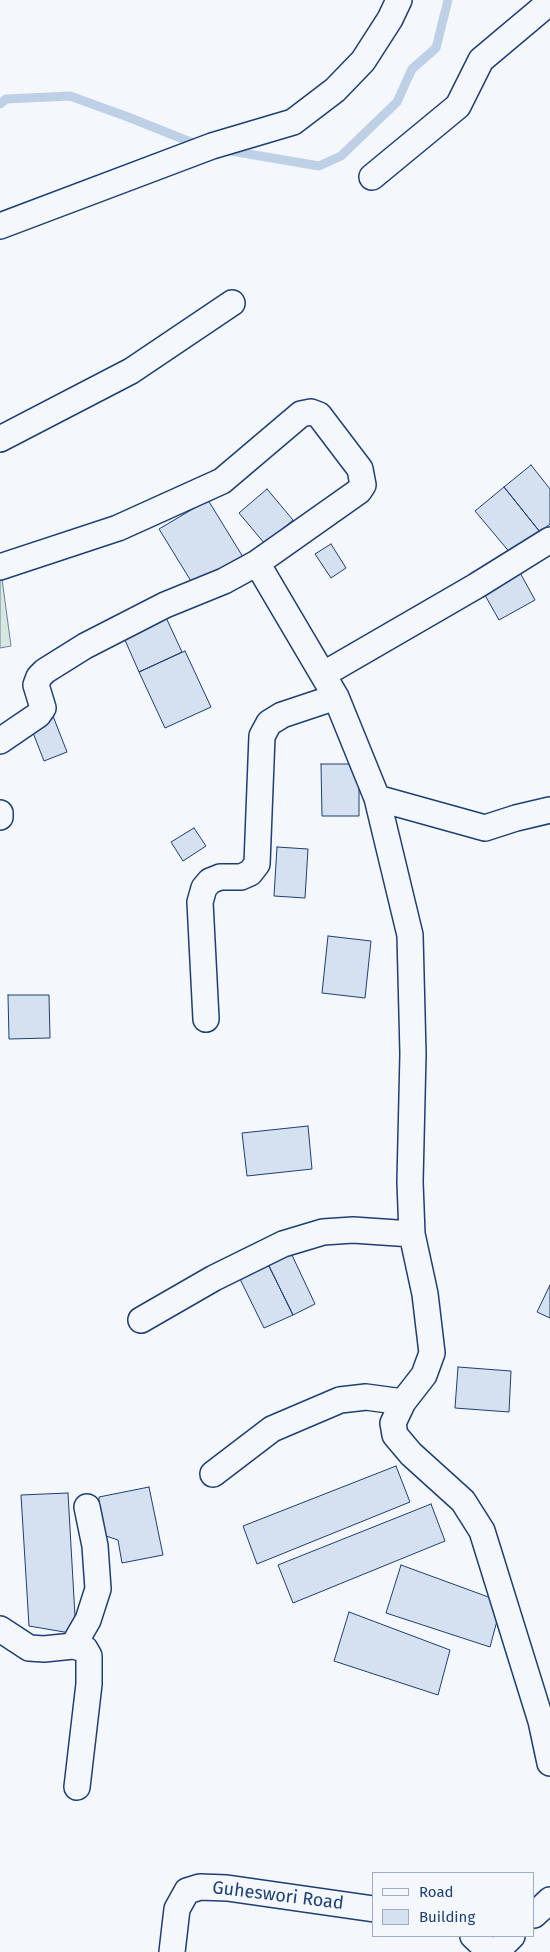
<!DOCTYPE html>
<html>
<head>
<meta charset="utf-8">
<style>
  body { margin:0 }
  #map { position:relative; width:550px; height:1952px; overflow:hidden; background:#f4f7fb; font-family:"Fira Sans",sans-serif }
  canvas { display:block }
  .legend { position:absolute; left:372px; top:1872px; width:162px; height:65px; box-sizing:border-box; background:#f4f7fb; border:1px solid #9eadc5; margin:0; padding:6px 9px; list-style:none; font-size:15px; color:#1d3f73 }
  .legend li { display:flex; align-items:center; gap:10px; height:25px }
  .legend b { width:25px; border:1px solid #9eadc5 }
</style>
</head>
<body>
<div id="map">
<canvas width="550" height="1952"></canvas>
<ul class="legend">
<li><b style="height:6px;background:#f4f7fb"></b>Road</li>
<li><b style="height:14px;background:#d5e0f0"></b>Building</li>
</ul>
</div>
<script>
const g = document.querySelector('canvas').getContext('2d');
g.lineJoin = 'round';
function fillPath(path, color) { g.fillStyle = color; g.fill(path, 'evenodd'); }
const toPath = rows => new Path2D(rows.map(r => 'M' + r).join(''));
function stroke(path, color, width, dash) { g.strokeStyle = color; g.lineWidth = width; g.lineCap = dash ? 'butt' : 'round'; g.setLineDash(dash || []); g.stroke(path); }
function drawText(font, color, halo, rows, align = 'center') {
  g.font = font + ' "Fira Sans",sans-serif'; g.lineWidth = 4; g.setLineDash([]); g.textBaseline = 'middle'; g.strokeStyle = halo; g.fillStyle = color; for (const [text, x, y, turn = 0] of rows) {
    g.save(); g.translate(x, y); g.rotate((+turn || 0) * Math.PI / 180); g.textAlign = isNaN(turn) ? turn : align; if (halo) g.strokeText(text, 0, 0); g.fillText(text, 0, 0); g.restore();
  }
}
const green = toPath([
  [0,564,11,646,0,648,0,564]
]);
fillPath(green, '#d7e8df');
stroke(green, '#687fa3', 1);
stroke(toPath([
  [0,104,6,99,70,96,128,117,198,145],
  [225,150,319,166,341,156,397,102,412,69,436,48,448,0]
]), '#bed0e5', 9);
const building = toPath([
  [531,465,550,489,550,524,540,532,504,487,531,465],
  [504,487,540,532,512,555,475,511,504,487],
  [267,489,293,520,265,544,239,513,267,489],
  [208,500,243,557,194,586,159,529,208,500],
  [331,544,346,568,331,578,315,554,331,544],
  [518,569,535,600,499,620,482,590,518,569],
  [163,611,182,652,139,672,121,631,163,611],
  [185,651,211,707,165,728,139,672,185,651],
  [53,716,67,752,44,761,30,725,53,716],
  [321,764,359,764,359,816,322,816,321,764],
  [194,828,206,846,183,861,171,842,194,828],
  [277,847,308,849,305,898,274,896,277,847],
  [328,936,371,941,365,998,322,993,328,936],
  [8,995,49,995,50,1038,9,1039,8,995],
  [308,1126,312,1169,247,1176,242,1133,308,1126],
  [291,1253,315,1304,293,1315,268,1264,291,1253],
  [268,1264,293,1315,264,1328,239,1277,268,1264],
  [550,1285,550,1318,537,1312,550,1285],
  [458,1367,511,1371,509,1412,455,1408,458,1367],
  [396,1466,410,1502,257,1564,243,1526,396,1466],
  [149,1487,163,1555,122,1563,118,1540,100,1534,99,1497,149,1487],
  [68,1493,76,1634,29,1626,21,1495,68,1493],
  [431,1504,445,1541,293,1603,278,1565,431,1504],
  [401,1565,502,1602,490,1647,386,1613,401,1565],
  [349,1612,450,1650,438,1695,334,1661,349,1612]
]);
fillPath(building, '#d5e0f0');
stroke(building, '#1d3f73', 1);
const street = toPath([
  [372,177,458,106,481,60,550,2],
  [0,226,212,146,293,122,335,90,363,61,390,19,399,0],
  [0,439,131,371,232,303],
  [0,567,118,528,222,481,301,414,311,412,319,415,360,469,363,485,359,491,257,563],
  [324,674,476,586,550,540],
  [0,741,38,715,43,708,36,685,39,677,45,671,85,646,165,605,224,581,257,563,336,697,377,798,410,935,413,1054,410,1182,412,1234,425,1294,432,1353,424,1375,403,1402,393,1423,395,1435,411,1454,463,1501,482,1531,541,1721,550,1763],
  [377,798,485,828,516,818,550,810],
  [0,813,0,817],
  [206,1019,200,902,204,888,210,881,220,877,241,877,250,873,257,864,262,736,269,723,282,715,336,697],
  [141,1320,214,1278,283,1244,323,1232,353,1230,412,1234],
  [213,1474,272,1429,340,1400,366,1397,403,1402],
  [0,1629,29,1648,44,1649,73,1646,85,1649,89,1656,89,1684,77,1787],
  [73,1646,88,1620,98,1589,95,1546,87,1507],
  [534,1915,550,1900],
  [473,1936,490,1952],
  [172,1952,177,1909,187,1891,200,1887,227,1888,374,1909],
  [496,1952,512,1936]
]);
stroke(street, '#1d3f73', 28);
stroke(street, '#f4f7fb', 25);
drawText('18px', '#1d3f73', '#f4f7fb', [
  ["Guheswori Road",278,1896,7]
]);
</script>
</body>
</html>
